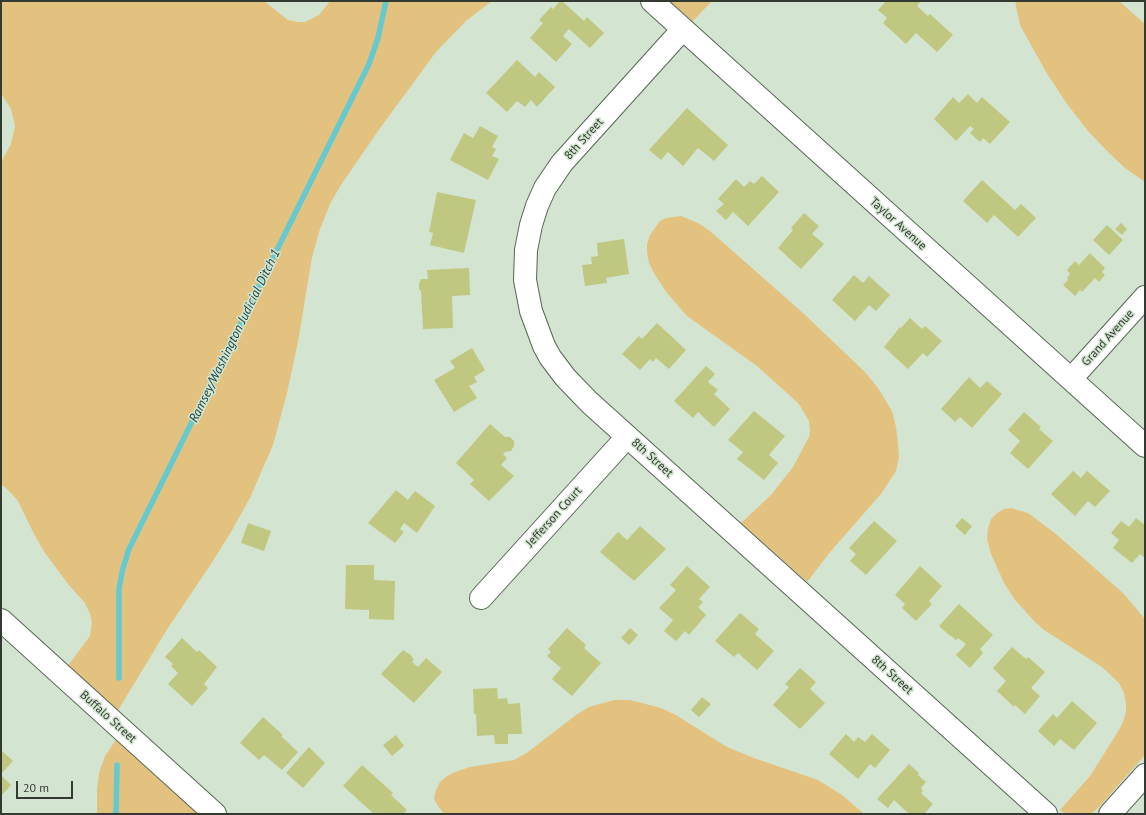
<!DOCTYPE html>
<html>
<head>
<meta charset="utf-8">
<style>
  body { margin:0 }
  #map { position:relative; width:1146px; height:815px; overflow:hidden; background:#d3e5d1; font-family:"PT Sans",sans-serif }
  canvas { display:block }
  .frame { position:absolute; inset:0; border:2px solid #333a32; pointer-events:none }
  .scale { position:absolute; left:16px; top:781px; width:57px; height:18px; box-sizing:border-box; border:2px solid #333a32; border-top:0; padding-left:5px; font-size:12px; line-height:14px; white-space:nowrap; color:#333a32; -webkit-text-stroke:3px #d3e5d1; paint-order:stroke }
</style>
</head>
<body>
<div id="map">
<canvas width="1146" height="815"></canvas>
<div class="frame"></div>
<div class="scale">20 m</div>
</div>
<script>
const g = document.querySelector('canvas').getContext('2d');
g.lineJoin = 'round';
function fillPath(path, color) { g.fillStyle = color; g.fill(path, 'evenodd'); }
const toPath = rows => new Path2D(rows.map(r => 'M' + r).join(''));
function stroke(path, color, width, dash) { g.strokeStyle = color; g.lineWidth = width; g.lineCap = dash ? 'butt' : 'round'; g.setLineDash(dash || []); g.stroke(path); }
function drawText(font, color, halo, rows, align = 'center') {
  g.font = font + ' "PT Sans",sans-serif'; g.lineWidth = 3; g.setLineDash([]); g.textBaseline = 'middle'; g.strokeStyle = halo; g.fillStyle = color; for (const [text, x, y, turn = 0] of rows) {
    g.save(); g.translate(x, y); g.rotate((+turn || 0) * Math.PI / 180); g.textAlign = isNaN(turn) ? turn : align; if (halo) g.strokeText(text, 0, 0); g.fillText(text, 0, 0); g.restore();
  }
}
fillPath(toPath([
  [1,1,264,1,288,20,298,22,305,22,319,15,330,1,492,1,466,21,436,52,378,131,341,185,331,202,320,229,312,257,298,342,287,393,273,445,262,470,251,496,231,532,211,564,166,631,117,712,67,667,90,636,92,622,90,614,85,603,68,584,45,553,34,534,18,501,9,491,1,484,1,162,11,144,15,126,11,109,1,93],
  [663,1,712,1,689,25],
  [1015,1,1119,1,1145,24,1145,182,1125,168,1108,152,1088,131,1067,104,1046,72,1020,25],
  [681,216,698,223,710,231,803,313,865,372,878,388,892,411,896,427,898,443,899,457,896,471,881,494,831,551,807,582,741,523,771,495,793,467,809,437,810,430,809,421,799,404,757,366,687,316,667,293,655,275,649,263,647,253,647,244,650,235,660,221,666,218],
  [1011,508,1028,513,1056,534,1124,594,1145,619,1145,755,1099,807,1091,814,1066,814,1060,810,1090,776,1119,730,1123,722,1126,712,1126,704,1124,693,1119,683,1102,667,1044,630,1034,621,1015,600,1004,583,991,554,987,539,988,528,991,519,997,513,1004,509],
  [614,700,630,700,661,708,676,715,706,734,727,747,754,758,818,780,842,795,864,814,444,814,436,803,434,798,436,790,440,782,447,776,455,772,470,767,514,760,528,752,576,715,589,707],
  [117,738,200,814,97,814,97,790,99,773,105,756]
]), '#e3c27f');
stroke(toPath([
  [119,678,119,588,123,568,129,549,369,64,378,38,386,1],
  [116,814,117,765]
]), '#65c9cf', 5.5);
fillPath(toPath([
  [560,1,562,1,584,21,587,17,604,33,590,48,569,29,563,36,572,44,556,62,530,38,543,23,539,20,551,7,553,9],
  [886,1,921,1,917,6,928,16,930,14,953,35,937,52,916,33,906,44,883,23,887,18,878,10],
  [517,60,535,77,539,72,555,87,537,107,531,100,525,107,517,101,507,112,486,93],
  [968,94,977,103,982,97,1010,122,990,144,983,138,980,142,970,133,974,129,970,126,956,141,934,119,953,97,959,103],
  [687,108,728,145,714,161,698,148,683,166,668,152,661,160,649,150],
  [480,126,498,136,492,147,496,149,492,156,499,159,488,180,450,160,464,133,473,138],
  [762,176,779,192,748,226,733,212,726,220,716,211,724,204,718,199,736,179,744,187,750,181,754,184],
  [982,180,1015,210,1021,204,1036,218,1018,237,994,215,987,223,963,201],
  [437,192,476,200,464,253,430,245,433,233,429,232],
  [804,213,819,226,812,234,824,244,801,269,778,248,793,230,791,228],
  [1121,223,1127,229,1122,235,1115,229],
  [1107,225,1123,240,1109,255,1093,240],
  [624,239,629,274,606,278,607,283,585,286,582,265,592,264,591,257,598,256,597,243],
  [1090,253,1105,268,1102,272,1105,275,1099,282,1095,278,1082,292,1080,290,1075,296,1063,285,1068,280,1067,278,1070,274,1067,270,1075,261,1079,265],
  [469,268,470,295,452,296,453,328,423,329,421,291,419,289,419,283,421,279,428,279,427,270],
  [854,275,863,283,869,276,890,295,876,311,869,305,855,321,832,300],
  [910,318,922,329,925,326,942,341,927,357,923,353,908,369,884,347,900,327,901,328],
  [657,323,686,350,669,369,656,358,653,362,650,359,640,370,622,354,639,336,642,339],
  [472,348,485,370,474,377,477,382,469,386,477,398,454,412,434,380,455,368,450,361],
  [706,366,715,374,708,382,718,390,714,394,730,409,714,427,698,412,693,418,674,401],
  [969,377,980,388,987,381,1002,394,972,428,960,417,955,422,941,409],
  [754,411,785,436,769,455,778,463,764,480,737,459,743,452,728,440],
  [1024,412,1041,427,1039,429,1053,441,1028,469,1010,453,1020,441,1008,430],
  [490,424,505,437,510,437,514,441,514,446,511,451,505,452,503,454,507,458,501,465,514,476,489,501,470,484,474,480,456,463],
  [1073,471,1081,478,1087,471,1110,491,1095,507,1088,501,1075,516,1051,494],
  [396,490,408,500,415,491,435,506,417,533,404,523,400,529,404,532,395,543,368,523],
  [962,518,972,526,965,535,955,526],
  [1136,518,1145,525,1145,558,1140,554,1132,563,1113,548,1119,540,1111,533,1121,521,1129,527],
  [874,521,897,541,866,575,850,561,856,554,849,548],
  [248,523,271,531,264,551,241,543],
  [640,526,666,549,634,581,600,552,618,532,627,540],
  [346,565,374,565,374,580,395,581,394,620,369,619,369,610,345,609],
  [687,566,710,587,699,599,703,602,698,607,706,615,689,635,685,631,676,641,664,631,673,620,659,608,676,590,670,585],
  [920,566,942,586,929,601,932,604,916,621,902,608,905,604,895,595],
  [959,604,993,635,980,649,983,653,970,668,956,655,966,644,958,638,956,640,950,635,950,636,939,626],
  [740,613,759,629,755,634,774,651,757,670,738,653,734,657,715,641],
  [567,628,586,645,584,648,601,663,572,696,552,679,561,668,547,656,551,652,548,649],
  [630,628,638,635,629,645,621,638],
  [182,638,197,652,199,650,217,667,204,684,208,688,192,706,168,684,178,673,171,666,173,664,165,657],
  [1012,647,1026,659,1028,657,1045,672,1031,688,1040,696,1025,714,1015,705,1014,707,997,691,1006,681,993,668],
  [403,650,411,655,412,657,414,660,412,662,418,667,426,658,442,672,414,703,381,674],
  [800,668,816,682,810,689,825,703,800,729,773,705,789,687,785,684],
  [497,688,498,699,507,698,508,704,520,703,522,734,508,734,508,744,495,744,494,735,477,736,476,714,474,714,473,689],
  [702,697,711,704,699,717,691,710],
  [1072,701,1097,723,1074,750,1060,739,1054,746,1038,731,1053,714,1057,718],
  [263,717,283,735,281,736,298,752,282,770,264,755,259,760,240,743],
  [846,734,854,742,858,737,865,742,872,734,890,750,875,768,870,764,858,779,829,754],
  [396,735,404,746,392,756,383,745],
  [309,747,325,763,303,788,286,773],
  [1,750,13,761,1,774],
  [909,764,919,773,918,775,926,782,921,788,923,791,921,793,933,804,924,814,909,814,894,800,888,808,877,799],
  [362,765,393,793,391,795,407,810,403,814,378,814,376,812,374,814,343,786],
  [1,775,11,785,1,796]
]), '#c0c780');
const street = toPath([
  [652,1,1145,446],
  [683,29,562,163,545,188,537,206,531,225,526,250,525,280,531,311,544,346,550,357,565,377,589,402,1046,814],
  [1071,379,1145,297],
  [481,598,627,437]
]);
const secondary = toPath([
  [1,620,215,814],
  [1110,814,1145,775]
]);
stroke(street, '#576655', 24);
stroke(secondary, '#576655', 24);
stroke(street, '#fff', 22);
stroke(secondary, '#fff', 22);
drawText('12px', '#333a32', '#d3e5d1', [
  ["8th Street",584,139,-48],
  ["Taylor Avenue",898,224,42],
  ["Grand Avenue",1108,338,-48],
  ["8th Street",652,458,42],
  ["Jefferson Court",554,517,-48],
  ["8th Street",892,675,42],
  ["Buffalo Street",108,717,42]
]);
drawText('italic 13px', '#154346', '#d3e5d1', [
  ["Ramsey/Washington Judicial Ditch 1",235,336,-64]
]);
</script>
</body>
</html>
